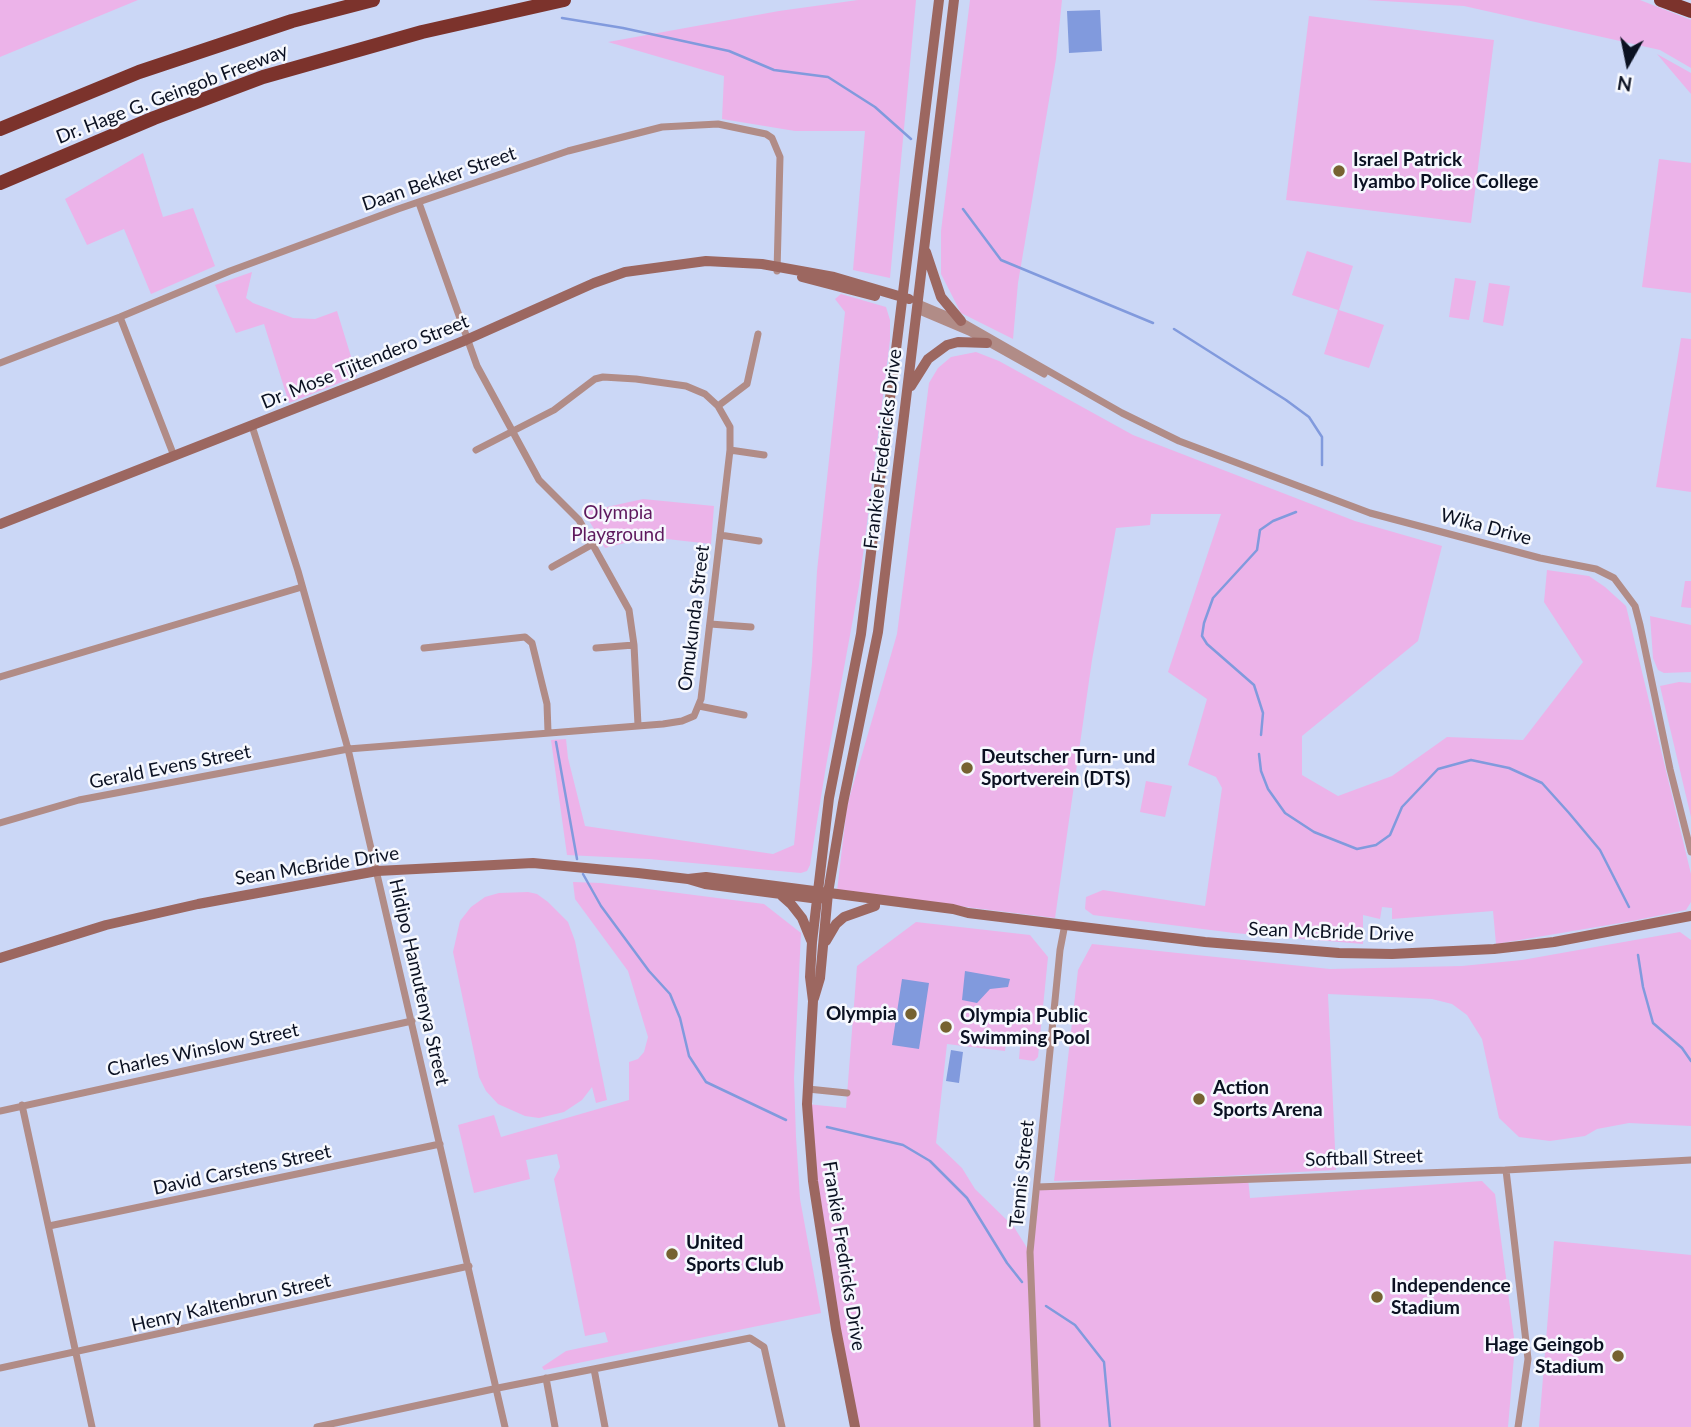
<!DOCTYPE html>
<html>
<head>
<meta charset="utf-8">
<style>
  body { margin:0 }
  #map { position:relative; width:1691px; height:1427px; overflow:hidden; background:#cbd7f6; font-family:Lato,sans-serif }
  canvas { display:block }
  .north { position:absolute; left:1593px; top:28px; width:70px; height:70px; -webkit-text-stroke:5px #f6f8fe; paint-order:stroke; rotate:189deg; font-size:19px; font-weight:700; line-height:28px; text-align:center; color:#0b1122 }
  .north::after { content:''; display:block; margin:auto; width:24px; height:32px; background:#0b1122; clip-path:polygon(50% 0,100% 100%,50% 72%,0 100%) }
</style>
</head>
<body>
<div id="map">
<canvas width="1691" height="1427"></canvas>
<div class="north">N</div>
</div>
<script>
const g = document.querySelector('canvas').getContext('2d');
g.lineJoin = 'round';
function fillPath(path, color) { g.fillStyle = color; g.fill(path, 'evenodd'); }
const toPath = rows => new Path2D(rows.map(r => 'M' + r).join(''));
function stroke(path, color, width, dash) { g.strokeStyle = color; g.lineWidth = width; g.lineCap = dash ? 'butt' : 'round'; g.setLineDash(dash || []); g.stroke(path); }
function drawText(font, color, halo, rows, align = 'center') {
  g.font = font + ' Lato,sans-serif'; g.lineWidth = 5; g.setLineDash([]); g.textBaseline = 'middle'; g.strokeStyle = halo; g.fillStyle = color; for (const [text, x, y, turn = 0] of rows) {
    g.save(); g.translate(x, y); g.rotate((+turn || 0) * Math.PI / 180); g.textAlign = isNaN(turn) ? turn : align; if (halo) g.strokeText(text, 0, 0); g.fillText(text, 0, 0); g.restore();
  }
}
fillPath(toPath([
  [0,0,138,0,0,57],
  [858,0,916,0,890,278,853,270,865,131,795,131,722,119,724,76,608,42,779,11],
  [970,0,1062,0,1056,59,1018,283,1013,339,961,313,941,274,941,231],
  [1367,0,1640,0,1691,20,1691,68,1660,50,1464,6],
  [1309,16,1494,40,1471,223,1286,200],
  [1657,54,1691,73,1691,94],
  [143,153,163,217,193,208,215,266,151,294,124,229,87,245,65,199],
  [1659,159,1691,163,1691,293,1642,287],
  [1307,251,1353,266,1339,310,1384,325,1369,368,1324,354,1338,310,1292,295],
  [252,272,246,298,253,303,293,318,315,319,337,311,357,376,289,403,264,324,236,333,215,285],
  [1455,278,1476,281,1469,320,1449,317],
  [1489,283,1510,286,1503,326,1483,322],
  [841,294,886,307,890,320,890,340,859,586,826,766,810,865,807,871,801,873,649,859,567,855,551,740,566,739,568,758,585,826,773,854,794,845,812,663,817,571,845,312,835,299],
  [1681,338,1691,339,1691,492,1656,487],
  [976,352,999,361,1133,435,1355,521,1442,546,1418,641,1302,736,1302,775,1338,796,1392,776,1447,737,1523,740,1583,662,1544,602,1547,570,1589,576,1605,587,1626,606,1691,874,1691,902,1686,910,1632,921,1496,944,1493,911,1392,919,1392,908,1382,907,1380,919,1363,915,1363,944,1234,933,1093,915,1085,909,1086,897,1103,890,1205,906,1222,788,1216,777,1188,765,1207,699,1168,672,1221,514,1151,514,1150,525,1116,528,1092,660,1055,918,837,891,847,806,897,634,929,383,938,368,951,357],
  [643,499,714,506,711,544,649,537,605,548,584,512],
  [1685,581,1691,581,1691,608,1681,607],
  [1650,616,1691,625,1691,672,1664,673,1658,670,1653,658],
  [1679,682,1691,683,1691,817,1660,686],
  [1146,781,1172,786,1165,817,1140,812],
  [573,882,601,883,764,904,801,933,794,1078,796,1137,800,1199,821,1313,544,1370,542,1367,566,1351,608,1342,605,1332,585,1336,554,1179,560,1167,557,1154,526,1160,530,1179,474,1193,458,1125,494,1115,501,1137,629,1100,629,1062,638,1059,644,1052,648,1037,628,971,575,899],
  [528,892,537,894,548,902,568,922,575,941,607,1100,596,1103,592,1087,582,1100,564,1112,539,1118,525,1116,498,1104,486,1091,479,1077,453,952,460,921,471,907,485,897,499,893],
  [916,922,1030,935,1048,957,1038,1057,1034,1061,1019,1059,1021,1035,1007,1034,1005,1051,947,1044,936,1143,962,1168,975,1189,1014,1227,1029,1251,1037,1187,1248,1178,1250,1198,1482,1181,1495,1194,1515,1345,1508,1427,856,1427,814,1195,807,1104,846,1108,857,966],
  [1680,932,1691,940,1691,1126,1629,1123,1597,1129,1585,1136,1550,1141,1519,1137,1499,1118,1482,1039,1467,1015,1452,1004,1432,999,1328,994,1336,1170,1167,1179,1054,1181,1078,970,1092,944,1330,969,1462,966,1522,960],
  [1554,1241,1691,1255,1691,1427,1539,1427]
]), '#ecb3e9');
fillPath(toPath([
  [1100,10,1102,51,1069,53,1067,11],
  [965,971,1010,979,1008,987,990,989,977,1003,962,1000],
  [902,979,929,983,919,1049,892,1045],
  [951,1050,963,1052,959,1083,946,1081]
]), '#819add');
stroke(toPath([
  [562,18,623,28,729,51,774,70,828,77,875,107,911,139],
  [963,209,1001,260,1153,323],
  [1174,329,1286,400,1309,417,1322,437,1322,465],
  [1261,735,1263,713,1254,685,1207,644,1202,636,1204,623,1213,598,1257,550,1260,530,1273,521,1296,512],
  [556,742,577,859],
  [1259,754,1261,771,1268,789,1285,813,1314,832,1357,849,1376,845,1390,835,1402,807,1438,769,1471,760,1509,768,1542,783,1569,813,1600,850,1629,907],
  [583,874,601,906,649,971,670,994,680,1018,689,1056,706,1082,786,1120],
  [1638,955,1643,987,1653,1023,1682,1048,1691,1061],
  [827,1127,903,1145,930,1161,967,1198,1007,1263,1022,1282],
  [1046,1306,1075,1325,1104,1362,1110,1427]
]), '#819add', 2.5);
stroke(toPath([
  [419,203,477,366,539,480,579,520,629,610,634,645,638,725],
  [918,303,961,321,1122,413,1179,441,1370,513,1540,558,1596,569,1614,578,1635,606,1640,625,1670,769,1691,852],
  [917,310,969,332,1044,374],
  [120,317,174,456],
  [0,363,120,317,230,271,398,209,568,151,662,127,718,124,766,134,772,138,780,157,777,271],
  [718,406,747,384,758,334],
  [252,426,298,571,348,749,505,1427],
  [730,450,764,455],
  [720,535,759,541],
  [552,567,593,544],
  [710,624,751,627],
  [424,648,525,637,532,643,547,704,548,732],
  [596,648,634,645],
  [0,677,302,587],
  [699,706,744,715],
  [0,823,79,800,348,749,663,724,682,721,694,716,701,699,730,450,730,427,718,406,705,394,686,386,636,379,603,377,595,379,554,410,476,450],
  [808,1089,847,1093],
  [22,1105,92,1427],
  [0,1111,412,1021],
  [1506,1170,1528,1359,1518,1427],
  [1037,1187,1506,1170,1691,1160],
  [49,1226,440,1144],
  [0,1368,469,1266],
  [594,1369,605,1427],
  [546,1378,555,1427],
  [317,1427,498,1388,750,1338,764,1347,782,1427],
  [1037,1427,1030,1252,1060,950,1065,924]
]), '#b18c87', 7);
stroke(toPath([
  [926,252,941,297,961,321],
  [802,277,875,296],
  [911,386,928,359,947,345,958,342,987,343],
  [0,524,380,375,466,340,594,283,625,272,706,261,762,264,834,277,909,299],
  [688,879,706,877,953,909,968,913,1205,942,1339,953,1392,954,1494,949,1554,942,1691,916],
  [782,896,791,904,802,918,811,940],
  [826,941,836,924,844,917,875,906],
  [0,958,106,925,198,904,377,871,533,863,638,873,688,879,705,884,819,899],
  [814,998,820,978,828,893,843,803,878,632,954,0],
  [855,1427,836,1329,813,1181,807,1104,813,1001,810,977,812,942,829,798,861,634,939,0]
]), '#9c6760', 10);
stroke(toPath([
  [1661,0,1691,11],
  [0,129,139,72,292,21,373,0],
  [0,183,154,118,263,77,422,32,564,0]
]), '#7c332c', 14);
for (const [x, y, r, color] of [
  [1339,171,7,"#766231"],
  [967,768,7,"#766231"],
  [911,1014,7,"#766231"],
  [946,1027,7,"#766231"],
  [1199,1099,7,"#766231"],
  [672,1254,7,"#766231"],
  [1377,1297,7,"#766231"],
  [1618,1356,7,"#766231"]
]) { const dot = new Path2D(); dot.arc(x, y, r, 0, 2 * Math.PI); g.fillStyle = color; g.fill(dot); stroke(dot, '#f6f8fe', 2.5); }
drawText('19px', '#0b1122', '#f6f8fe', [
  ["Dr. Hage G. Geingob Freeway",172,94,-21],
  ["Daan Bekker Street",439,179,-19],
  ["Dr. Mose Tjitendero Street",365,362,-22],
  ["Frankie Fredericks Drive",883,449,-83],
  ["Wika Drive",1486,527,15],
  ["Omukunda Street",694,618,-83],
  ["Gerald Evens Street",170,767,-11],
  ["Sean McBride Drive",317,866,-9],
  ["Sean McBride Drive",1331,932,2],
  ["Hidipo Hamutenya Street",419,982,77],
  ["Charles Winslow Street",203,1050,-12],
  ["Softball Street",1364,1158,-2],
  ["David Carstens Street",242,1170,-12],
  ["Tennis Street",1022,1174,-84],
  ["Frankie Fredricks Drive",844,1256,81],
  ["Henry Kaltenbrun Street",231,1303,-13]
]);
drawText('bold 19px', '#0b1122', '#f6f8fe', [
  ["Israel Patrick",1353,160],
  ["Iyambo Police College",1353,182],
  ["Deutscher Turn- und",981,757],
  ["Sportverein (DTS)",981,779],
  ["Olympia",897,1014,"right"],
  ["Olympia Public",960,1016],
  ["Swimming Pool",960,1038],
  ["Action",1213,1088],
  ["Sports Arena",1213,1110],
  ["United",686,1243],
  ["Sports Club",686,1265],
  ["Independence",1391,1286],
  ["Stadium",1391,1308],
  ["Hage Geingob",1604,1345,"right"],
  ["Stadium",1604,1367,"right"]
], 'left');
drawText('19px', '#5e195e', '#f6f8fe', [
  ["Olympia",618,513],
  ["Playground",618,535]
]);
</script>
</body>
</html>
